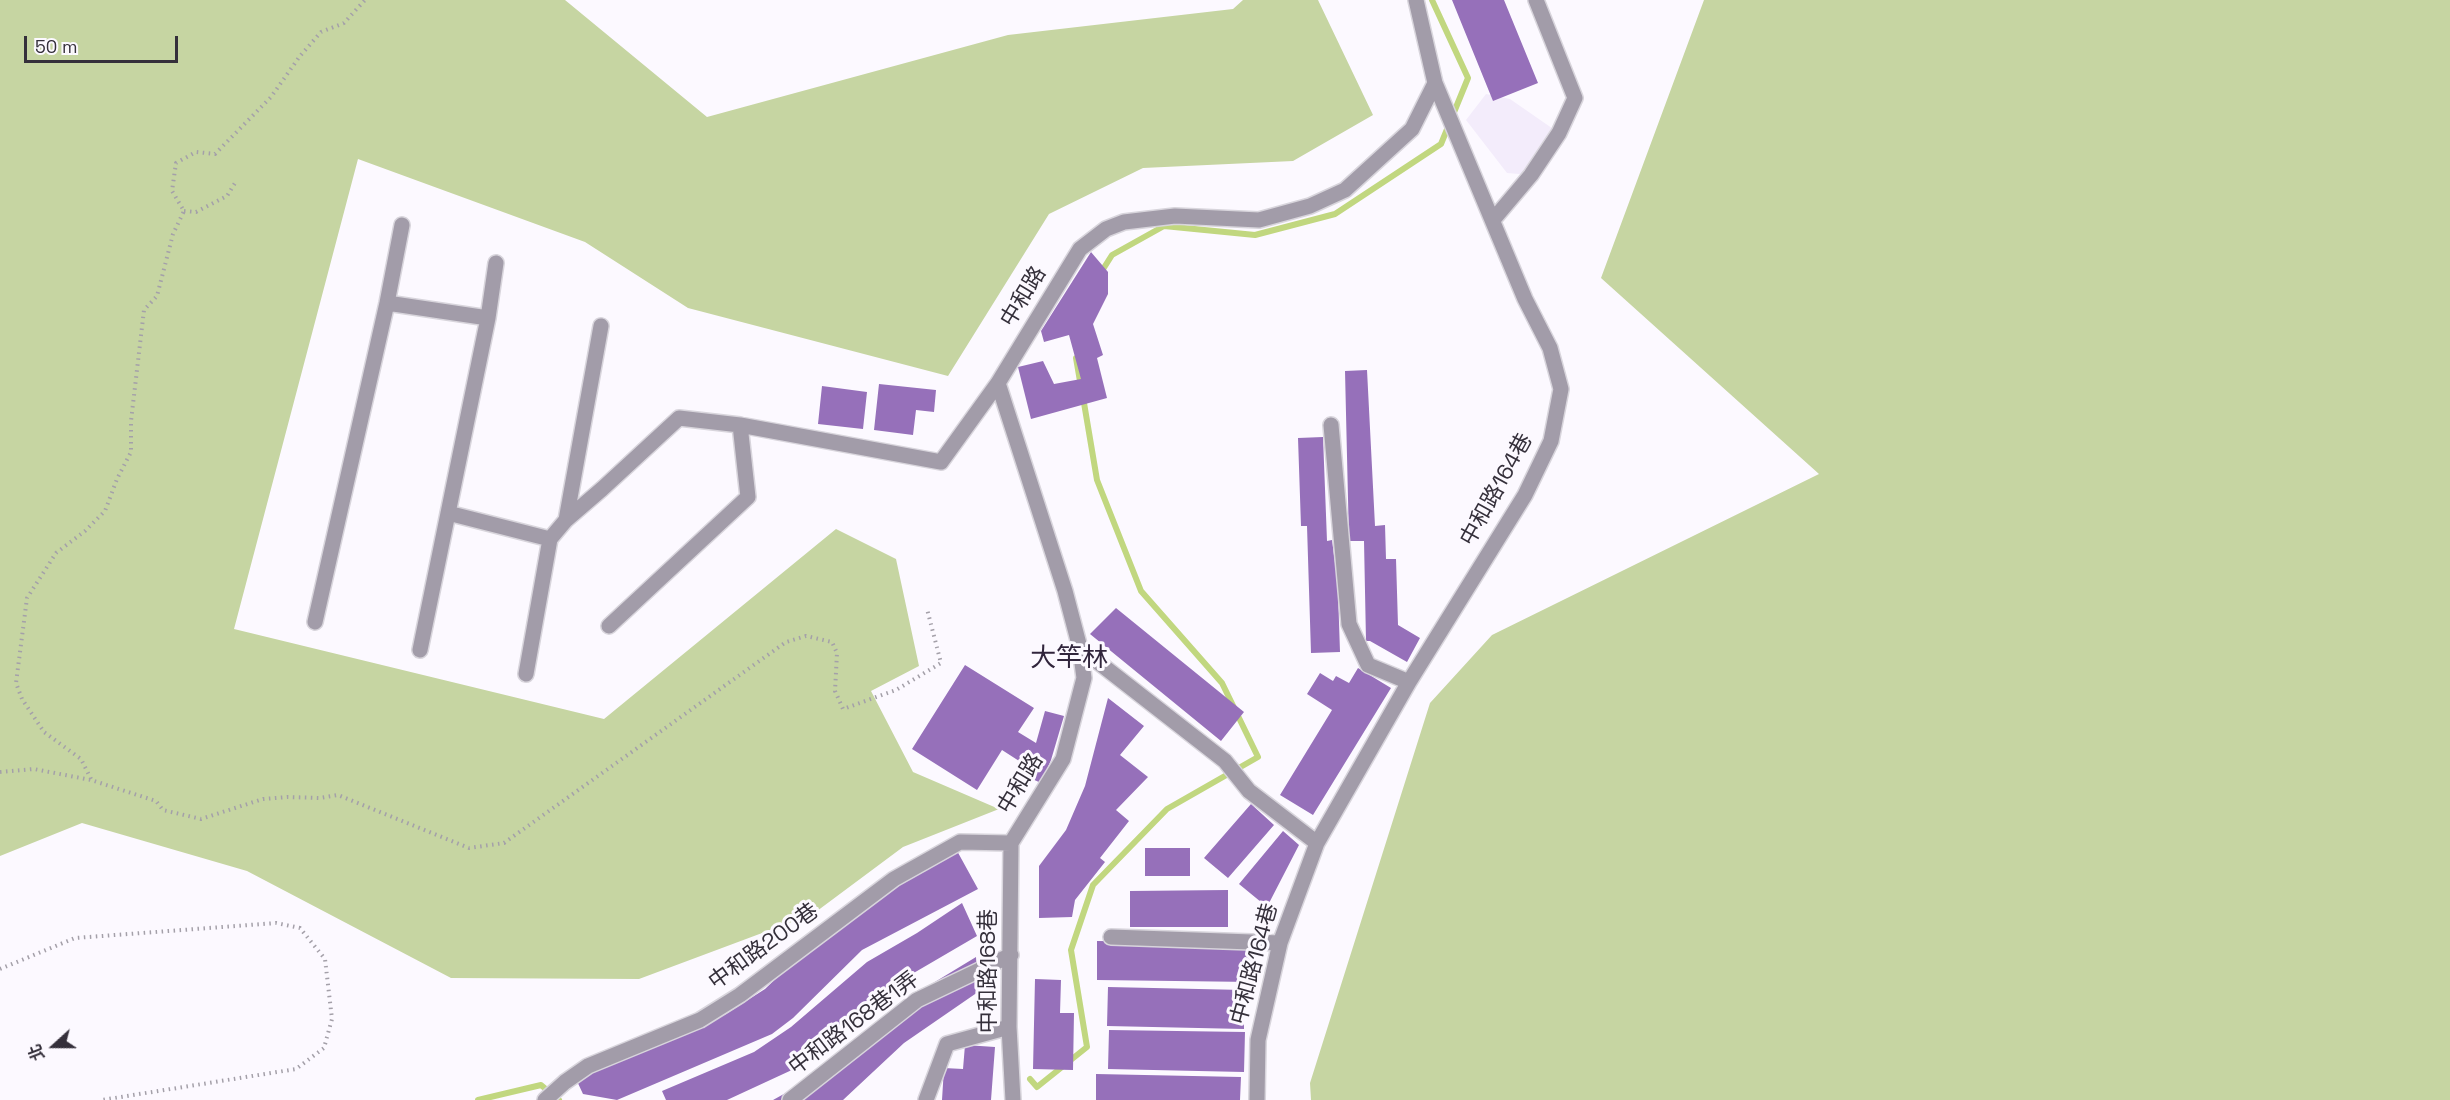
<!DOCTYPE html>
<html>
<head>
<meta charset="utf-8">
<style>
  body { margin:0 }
  #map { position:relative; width:2450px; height:1100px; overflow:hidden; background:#fcf9ff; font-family:"Space Grotesk","Noto Sans TC",sans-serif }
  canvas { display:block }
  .north { position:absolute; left:24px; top:1016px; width:60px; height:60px; -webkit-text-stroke:4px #fcf9ff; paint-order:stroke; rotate:249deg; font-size:16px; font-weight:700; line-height:24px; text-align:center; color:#35303b }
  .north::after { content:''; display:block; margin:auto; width:21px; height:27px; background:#35303b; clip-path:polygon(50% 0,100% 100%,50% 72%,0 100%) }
  .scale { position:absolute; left:24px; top:36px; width:154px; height:27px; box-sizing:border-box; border:3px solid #35303b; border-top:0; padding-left:8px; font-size:18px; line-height:21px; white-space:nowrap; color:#35303b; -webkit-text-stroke:4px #fcf9ff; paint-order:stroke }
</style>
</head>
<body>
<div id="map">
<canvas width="2450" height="1100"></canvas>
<div class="north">北</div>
<div class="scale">50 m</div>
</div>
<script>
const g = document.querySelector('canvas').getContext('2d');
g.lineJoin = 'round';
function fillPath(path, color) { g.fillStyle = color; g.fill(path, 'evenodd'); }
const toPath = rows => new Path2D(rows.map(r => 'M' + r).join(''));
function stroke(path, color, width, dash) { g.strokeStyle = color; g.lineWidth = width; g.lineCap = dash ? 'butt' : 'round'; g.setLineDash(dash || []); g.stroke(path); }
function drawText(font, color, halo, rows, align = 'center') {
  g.font = font + ' "Space Grotesk","Noto Sans TC",sans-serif'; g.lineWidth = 6; g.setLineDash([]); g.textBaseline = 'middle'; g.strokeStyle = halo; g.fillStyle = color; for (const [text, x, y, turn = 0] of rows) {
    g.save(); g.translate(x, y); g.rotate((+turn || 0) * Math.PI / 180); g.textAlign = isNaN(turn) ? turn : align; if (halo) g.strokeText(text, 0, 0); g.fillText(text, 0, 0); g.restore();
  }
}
fillPath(toPath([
  [1486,94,1510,99,1559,133,1531,175,1507,173,1466,120]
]), '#f3ecfb');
fillPath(toPath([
  [0,0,565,0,707,117,1008,35,1233,9,1243,0,1318,0,1373,115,1293,161,1143,168,1049,214,948,376,688,308,585,242,358,159,234,629,604,719,836,529,896,559,919,666,871,691,913,772,999,809,903,847,813,914,639,979,451,978,247,871,82,823,0,856],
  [1704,0,2450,0,2450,1100,1311,1100,1310,1083,1430,703,1492,635,1819,474,1601,278]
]), '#c6d5a2');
stroke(toPath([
  [1100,274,1112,255,1164,226,1255,235,1335,214,1441,144,1468,78,1432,0],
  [1076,358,1081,387],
  [1030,1079,1037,1087,1087,1047,1071,950,1093,885,1167,809,1258,757,1222,683,1141,591,1097,480,1083,397],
  [478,1100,541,1085,559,1100]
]), '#c1d77f', 6);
fillPath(toPath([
  [1452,0,1504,0,1538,83,1493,101],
  [1091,252,1108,272,1108,294,1093,324,1103,355,1097,358,1107,398,1031,419,1018,367,1043,361,1054,384,1081,379,1069,335,1044,342,1041,331],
  [1367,370,1375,526,1385,525,1386,559,1396,559,1398,625,1420,638,1407,662,1370,641,1366,641,1364,541,1349,541,1345,371],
  [879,384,936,390,934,412,916,410,913,435,874,430],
  [822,386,867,392,863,429,818,424],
  [1323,437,1327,541,1332,540,1335,563,1337,563,1340,652,1311,653,1307,526,1301,526,1298,438],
  [1116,608,1244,712,1221,741,1090,634],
  [965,665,1034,708,1018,732,1036,743,1045,711,1064,716,1051,760,1041,783,1030,778,1030,768,1002,750,977,790,912,749],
  [1358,668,1391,688,1313,815,1280,795,1332,710,1307,694,1320,673,1333,681,1336,676,1349,683],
  [1108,698,1144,726,1120,755,1148,777,1116,810,1129,821,1100,858,1105,862,1075,900,1072,917,1039,918,1039,866,1066,830,1085,786],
  [1251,804,1274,825,1228,878,1204,858],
  [1283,831,1299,845,1267,907,1239,884],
  [1145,848,1190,848,1190,876,1145,876],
  [956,849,978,889,862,950,793,1018,772,1034,617,1100,583,1094,576,1079,726,1014,765,989,835,922],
  [1228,890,1228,927,1130,927,1130,891],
  [962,903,977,936,888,988,809,1053,794,1069,727,1100,666,1100,662,1091,754,1052,791,1027,867,962,917,933],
  [1097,941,1253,943,1253,982,1097,980],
  [976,957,978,992,904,1043,843,1100,773,1100,818,1075,881,1018,920,991],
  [1035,979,1061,980,1060,1013,1074,1013,1073,1070,1033,1069],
  [1108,987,1244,990,1244,1029,1107,1026],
  [1109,1030,1245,1032,1244,1072,1108,1069],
  [965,1045,995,1047,991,1100,942,1100,944,1068,963,1069],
  [1096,1074,1241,1077,1240,1100,1096,1100]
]), '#9670ba');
const minor = toPath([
  [1493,220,1531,175,1559,133,1575,98,1536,0],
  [387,303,488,318],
  [1331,425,1349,624,1368,665,1409,682],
  [448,513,550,539],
  [566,520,602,489,679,418,740,425,941,462,998,383],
  [315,622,387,303,402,225],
  [609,626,748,497,740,425],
  [1080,648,1225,761,1249,791,1317,843,1280,943,1258,1040,1257,1100],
  [420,650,488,318,496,263],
  [526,674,550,539,566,520,601,326],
  [1011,843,1063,759,1084,678,1080,648,1065,591,998,383,1080,249,1106,229,1124,222,1175,216,1259,220,1310,206,1345,190,1412,129,1435,83,1416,0],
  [1011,843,1009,1027,1013,1100],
  [1317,843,1409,682,1525,495,1551,441,1561,389,1550,348,1525,299,1435,83],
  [1111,937,1280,943],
  [545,1100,565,1082,588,1066,700,1020,740,995,894,879,960,842,1011,843],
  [790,1100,917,1000,1011,955],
  [926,1100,947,1044,1009,1027]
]);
stroke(minor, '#d8d5dc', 18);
stroke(toPath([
  [184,211,196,212,227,196,235,183],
  [0,772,34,769,91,780,156,801,163,810,201,819,263,799,287,797,320,798,338,795,469,848,504,843,786,642,806,636,832,642,837,653,835,691,843,709,896,690,941,663,927,609],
  [91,779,81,759,44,732,22,699,16,683,27,598,56,553,85,531,105,511,117,479,131,452,131,421,144,310,157,296,173,234,184,211,172,191,176,163,196,152,215,154,271,97,300,56,321,32,344,23,365,0],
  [0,969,75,938,276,923,300,928,325,959,332,1019,324,1048,296,1069,102,1100]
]), '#a4a0a9', 4, [1.5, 4.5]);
stroke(minor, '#a29ca9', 15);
drawText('22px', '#35303b', '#fcf9ff', [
  ["中和路",1024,297,-59],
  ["中和路164巷",1497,490,-61],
  ["中和路",1021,784,-59],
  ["中和路200巷",764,947,-36],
  ["中和路164巷",1255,964,-75],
  ["中和路168巷",989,971,-90],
  ["中和路168巷1弄",854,1024,-37]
]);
drawText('26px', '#31253c', '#fcf9ff', [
  ["大竿林",1069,659]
]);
</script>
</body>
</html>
